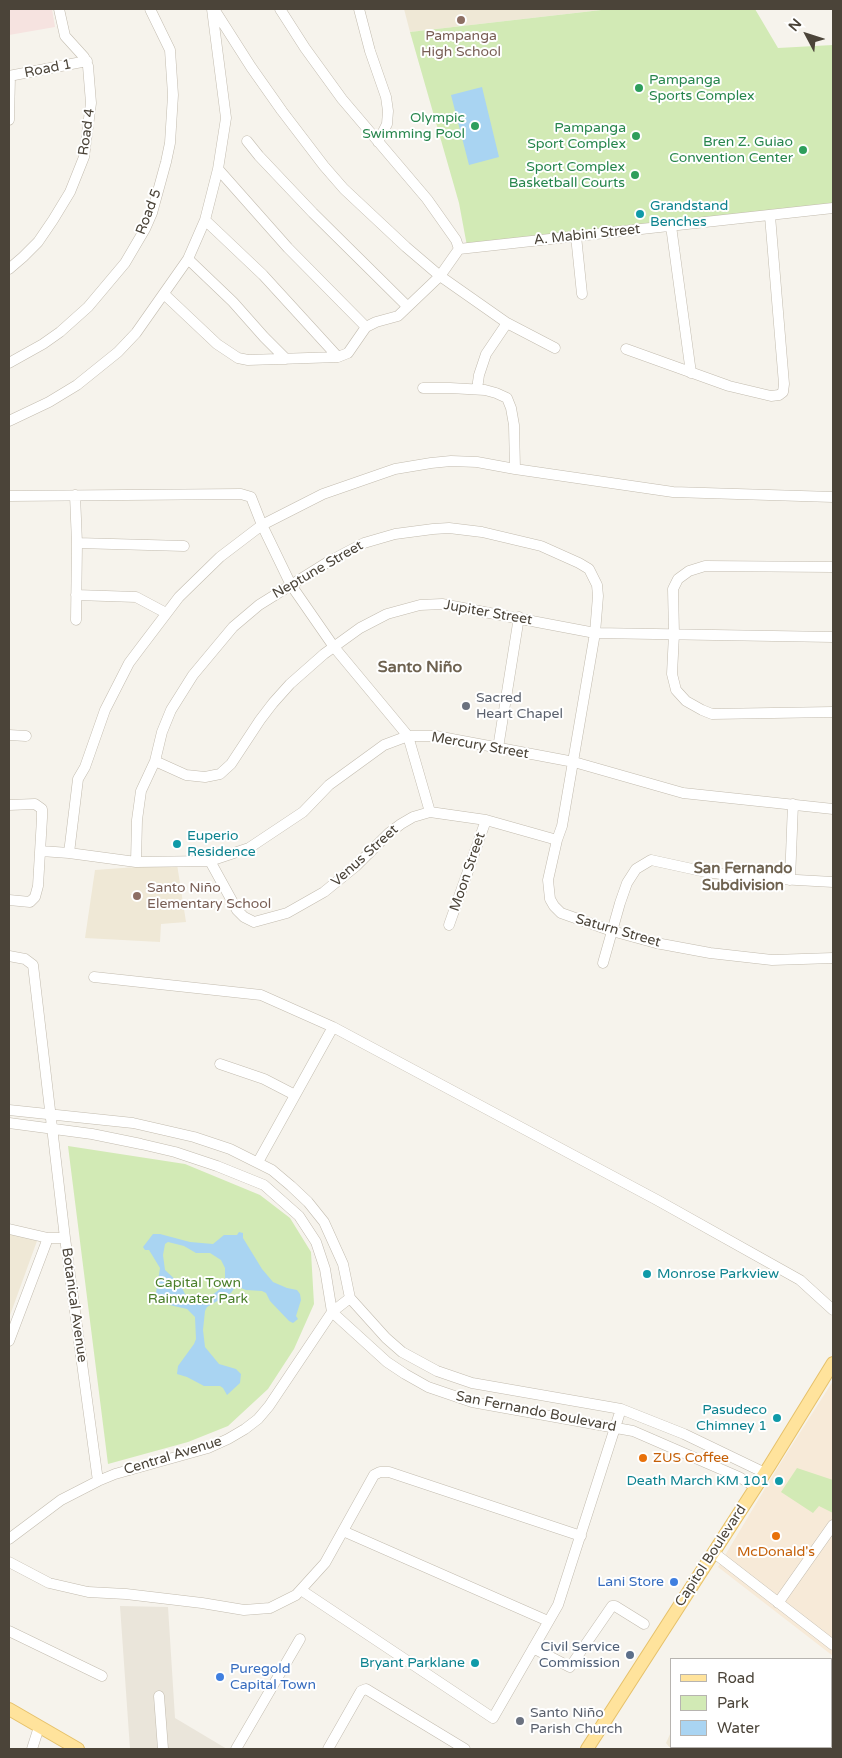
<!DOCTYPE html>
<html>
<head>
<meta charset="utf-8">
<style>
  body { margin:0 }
  #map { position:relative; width:842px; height:1758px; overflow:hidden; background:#f6f3ec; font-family:"Varela Round",sans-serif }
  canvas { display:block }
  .frame { position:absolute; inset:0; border:10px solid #4b4439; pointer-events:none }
  .legend { position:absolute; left:670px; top:1658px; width:162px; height:90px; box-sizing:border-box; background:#fff; border:1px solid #b7b4b0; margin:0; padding:6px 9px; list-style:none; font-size:15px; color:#4b4439 }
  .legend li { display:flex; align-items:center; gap:10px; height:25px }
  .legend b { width:25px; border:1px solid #b7b4b0 }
  .north { position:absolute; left:782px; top:10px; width:50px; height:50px; -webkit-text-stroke:4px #fff; paint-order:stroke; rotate:310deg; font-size:14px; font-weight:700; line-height:20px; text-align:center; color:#4b4439 }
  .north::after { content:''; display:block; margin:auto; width:18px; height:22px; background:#4b4439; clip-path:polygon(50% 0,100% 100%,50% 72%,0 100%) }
</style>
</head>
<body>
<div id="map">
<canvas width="842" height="1758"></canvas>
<div class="frame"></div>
<ul class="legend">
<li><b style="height:6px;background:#ffe39c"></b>Road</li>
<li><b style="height:14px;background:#d2eab5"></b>Park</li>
<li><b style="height:14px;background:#a9d4f2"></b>Water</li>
</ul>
<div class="north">N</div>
</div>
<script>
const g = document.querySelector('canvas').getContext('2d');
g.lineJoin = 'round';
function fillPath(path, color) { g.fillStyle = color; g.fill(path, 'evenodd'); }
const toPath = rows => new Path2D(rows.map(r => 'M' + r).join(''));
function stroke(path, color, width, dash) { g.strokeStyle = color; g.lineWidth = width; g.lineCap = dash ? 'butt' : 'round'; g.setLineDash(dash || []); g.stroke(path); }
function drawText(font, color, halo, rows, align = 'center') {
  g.font = font + ' "Varela Round",sans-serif'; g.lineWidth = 4; g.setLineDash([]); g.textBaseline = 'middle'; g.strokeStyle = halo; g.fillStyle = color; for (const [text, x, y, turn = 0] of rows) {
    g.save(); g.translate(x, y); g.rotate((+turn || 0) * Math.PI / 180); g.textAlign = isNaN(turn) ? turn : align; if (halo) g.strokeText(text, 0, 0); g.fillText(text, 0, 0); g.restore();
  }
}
fillPath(toPath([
  [120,1606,168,1607,175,1718,227,1749,130,1749]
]), '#eae5da');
fillPath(toPath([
  [833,1381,833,1656,718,1567,778,1467]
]), '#f7ead8');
fillPath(toPath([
  [404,9,610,9,410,32],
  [177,864,186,922,161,924,160,942,85,938,95,870],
  [9,1231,37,1241,9,1318],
  [671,1732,671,1747,771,1747,772,1749,671,1749,666,1743]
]), '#efe8d6');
fillPath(toPath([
  [9,9,52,9,55,27,9,35]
]), '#f6e3e0');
fillPath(toPath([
  [610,9,755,9,778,48,833,45,833,210,467,246,459,203,410,32],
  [68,1146,185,1164,260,1195,290,1218,311,1252,314,1304,294,1349,268,1389,228,1426,188,1442,108,1464],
  [797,1468,833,1480,833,1513,819,1506,813,1513,781,1492]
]), '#d2eab5');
fillPath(toPath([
  [482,87,499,157,469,165,451,95],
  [239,1232,243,1233,243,1238,262,1269,273,1282,287,1288,297,1290,300,1294,301,1300,296,1316,298,1319,293,1323,289,1321,270,1301,266,1293,262,1291,246,1290,236,1286,231,1293,207,1307,205,1311,203,1330,205,1347,219,1364,236,1369,241,1374,240,1383,227,1395,223,1388,220,1386,204,1386,187,1377,177,1374,178,1366,194,1344,196,1339,195,1317,187,1309,165,1304,159,1298,156,1293,160,1268,149,1250,145,1250,143,1247,153,1234,160,1234,190,1242,213,1244,224,1235,237,1235],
  [168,1242,184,1246,196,1253,210,1253,221,1260,225,1268,225,1283,221,1288,206,1300,193,1303,186,1296,180,1284,165,1270,163,1255,165,1244]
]), '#a9d4f2');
const minor = toPath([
  [214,9,251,67,282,111,324,166,344,189,406,247,440,276,507,323,555,348],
  [280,9,305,48,342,99,427,199,456,240,459,249],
  [359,9,370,51,386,97,388,111,387,124,378,142],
  [9,76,87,61],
  [9,120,10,76],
  [247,141,259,156,313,213,407,306],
  [218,169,288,248,366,327],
  [205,220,263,275,338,357],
  [671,226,691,373],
  [576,236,582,294],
  [459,249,833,208],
  [188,259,233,302,264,337,286,359],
  [9,269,23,257,38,242,53,220,70,192,84,157,91,103,88,66,84,57,65,36,59,9],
  [164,294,217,344,238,358,248,360,338,357,348,353,366,327,376,322,398,316,440,276,459,249],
  [626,349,729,386,771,396,779,395,783,392,784,384,770,216],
  [9,363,43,344,60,332,88,307,125,263,145,229,152,213,166,162,170,143,173,95,170,50,150,9],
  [423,388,450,388,485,390,496,393,507,398,511,408,514,425,515,469],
  [477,389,479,375,486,354,507,323],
  [9,421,49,402,77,385,118,352,136,333,188,259,205,220,218,169,226,118,212,9],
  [75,495,77,543,76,620],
  [9,496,241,494,251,497,262,525,291,585,334,647,408,736,430,812],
  [77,543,184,546],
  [833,567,705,566,689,571,678,579,673,589,674,634,672,674,676,690,686,701,702,710,712,714,833,712],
  [76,595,136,597,166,613],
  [9,735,26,736],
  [498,748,519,617],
  [155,761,186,775,205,777,220,774,231,764,260,720,273,703,290,684,324,654,360,628,387,614,420,605,442,604,595,633,833,637],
  [9,805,35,804,42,809,42,818,38,886,35,897,30,902,9,900],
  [41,851,69,853,136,862,210,861,249,848,303,812,329,785,384,745,408,736,436,736,574,762,683,793,833,809],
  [69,853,78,779,85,767,105,710,129,663,141,647,179,597,220,557,262,525,323,494,395,469,431,463,451,461,477,462,515,469,673,492,833,497],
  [210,861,237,910,244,917,254,922,287,913,324,892,356,866,389,833,401,824,413,817,430,812,486,820,557,840],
  [136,862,137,820,141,791,155,761,162,732,171,710,193,675,233,627,259,605,328,562,364,543,395,534,433,529,449,528,482,532,541,546,579,563,589,569,597,585,598,596,595,633,562,826,557,840,548,880,550,899,554,906,561,913,612,931,656,943,710,953,772,960,833,958],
  [790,880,793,804],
  [449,925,486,820],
  [9,956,25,959,33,965,65,1238,98,1481],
  [603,963,620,903,627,883,636,869,651,860,706,872,743,877,833,882],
  [94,977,261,995,333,1027,657,1200,800,1280,833,1310],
  [220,1064,264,1079,295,1095],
  [9,1110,133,1123,194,1137,230,1149,272,1170,291,1186,308,1202,324,1222,343,1264,350,1298],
  [9,1123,92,1134,141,1144,175,1152,217,1166,264,1185,299,1216,316,1242,325,1269,332,1312,387,1362,405,1374,428,1387,472,1402,633,1431,739,1477,756,1487],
  [258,1162,333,1027],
  [9,1229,48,1238,65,1238],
  [350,1298,386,1338,402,1352,437,1371,472,1383,621,1409,684,1434,765,1473],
  [9,1341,48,1238],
  [343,1531,548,1621],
  [9,1539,61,1500,98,1481,115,1474,208,1448,228,1439,245,1429,258,1419,269,1406,332,1312,350,1298],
  [713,1552,833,1645],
  [9,1562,49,1583,88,1592,126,1594,202,1603,244,1610,270,1608,296,1595,325,1563,374,1475,380,1472,389,1472,581,1536],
  [301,1590,493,1718,558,1605,621,1409],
  [778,1603,833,1525],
  [9,1631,102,1676],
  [533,1648,570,1667,612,1606,615,1606,644,1624],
  [159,1696,163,1749],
  [791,1747,792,1749],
  [32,1749,39,1727],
  [236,1749,300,1639],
  [328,1749,361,1691,366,1689,465,1749]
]);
const major = toPath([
  [9,1709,78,1749],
  [587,1749,770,1465,833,1363]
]);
stroke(minor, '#c2bbae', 11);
stroke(major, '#e6c16a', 14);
stroke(minor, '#fff', 10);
stroke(major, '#ffe39c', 12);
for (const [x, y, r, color] of [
  [461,20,5,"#8d6e63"],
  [639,88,5,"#2e9e5b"],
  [475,126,5,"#2e9e5b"],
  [636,136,5,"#2e9e5b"],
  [803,150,5,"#2e9e5b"],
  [635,175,5,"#2e9e5b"],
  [640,214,5,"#0f9aa8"],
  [466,706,5,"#6b7280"],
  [177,844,5,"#0f9aa8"],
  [137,896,5,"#8d6e63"],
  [647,1274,5,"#0f9aa8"],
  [777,1418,5,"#0f9aa8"],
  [643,1458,5,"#e8710a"],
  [779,1481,5,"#0f9aa8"],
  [776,1536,5,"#e8710a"],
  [674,1582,5,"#3f7fe0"],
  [630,1655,5,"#5c6f8a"],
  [475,1663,5,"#0f9aa8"],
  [220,1677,5,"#3f7fe0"],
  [520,1721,5,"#6b7280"]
]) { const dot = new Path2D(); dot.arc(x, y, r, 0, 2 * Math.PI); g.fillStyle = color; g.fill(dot); stroke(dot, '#fff', 2); }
drawText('14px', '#785e54', '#fff', [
  ["Pampanga",461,36],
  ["High School",461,52],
  ["Santo Niño",147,888,"left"],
  ["Elementary School",147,904,"left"]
]);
drawText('14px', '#4b4439', '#fff', [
  ["Road 1",48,69,-11],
  ["Road 4",87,132,-82],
  ["Road 5",149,212,-69],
  ["A. Mabini Street",587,235,-6],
  ["Neptune Street",318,570,-30],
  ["Jupiter Street",488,613,10],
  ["Mercury Street",480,746,10],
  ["Venus Street",365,856,-42],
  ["Moon Street",468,872,-71],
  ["Saturn Street",618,931,16],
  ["Botanical Avenue",74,1305,82],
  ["San Fernando Boulevard",536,1412,11],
  ["Central Avenue",173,1456,-17],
  ["Capitol Boulevard",711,1556,-57]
]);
drawText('14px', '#27864d', '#fff', [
  ["Pampanga",649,80,"left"],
  ["Sports Complex",649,96,"left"],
  ["Olympic",465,118],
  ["Swimming Pool",465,134],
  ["Pampanga",626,128],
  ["Sport Complex",626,144],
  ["Bren Z. Guiao",793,142],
  ["Convention Center",793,158],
  ["Sport Complex",625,167],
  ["Basketball Courts",625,183]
], 'right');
drawText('14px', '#0d838f', '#fff', [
  ["Grandstand",650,206],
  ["Benches",650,222],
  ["Euperio",187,836],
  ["Residence",187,852],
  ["Monrose Parkview",657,1274],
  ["Pasudeco",767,1410,"right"],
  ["Chimney 1",767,1426,"right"],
  ["Death March KM 101",769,1481,"right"],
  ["Bryant Parklane",465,1663,"right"]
], 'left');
drawText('14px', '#5b616d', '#fff', [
  ["Sacred",476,698],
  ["Heart Chapel",476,714],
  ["Santo Niño",530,1713],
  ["Parish Church",530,1729]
], 'left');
drawText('14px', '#4a7f2a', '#fff', [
  ["Capital Town",198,1283],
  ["Rainwater Park",198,1299]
]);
drawText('14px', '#c56008', '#fff', [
  ["ZUS Coffee",653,1458],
  ["McDonald's",776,1552,"center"]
], 'left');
drawText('14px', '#366cbe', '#fff', [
  ["Lani Store",664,1582],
  ["Puregold",230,1669,"left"],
  ["Capital Town",230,1685,"left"]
], 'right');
drawText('14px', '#4e5e75', '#fff', [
  ["Civil Service",620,1647],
  ["Commission",620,1663]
], 'right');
drawText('bold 15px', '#6e6250', '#fff', [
  ["San Fernando",743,869],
  ["Subdivision",743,886]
]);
drawText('bold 16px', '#6e6250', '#fff', [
  ["Santo Niño",420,668]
]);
</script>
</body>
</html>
